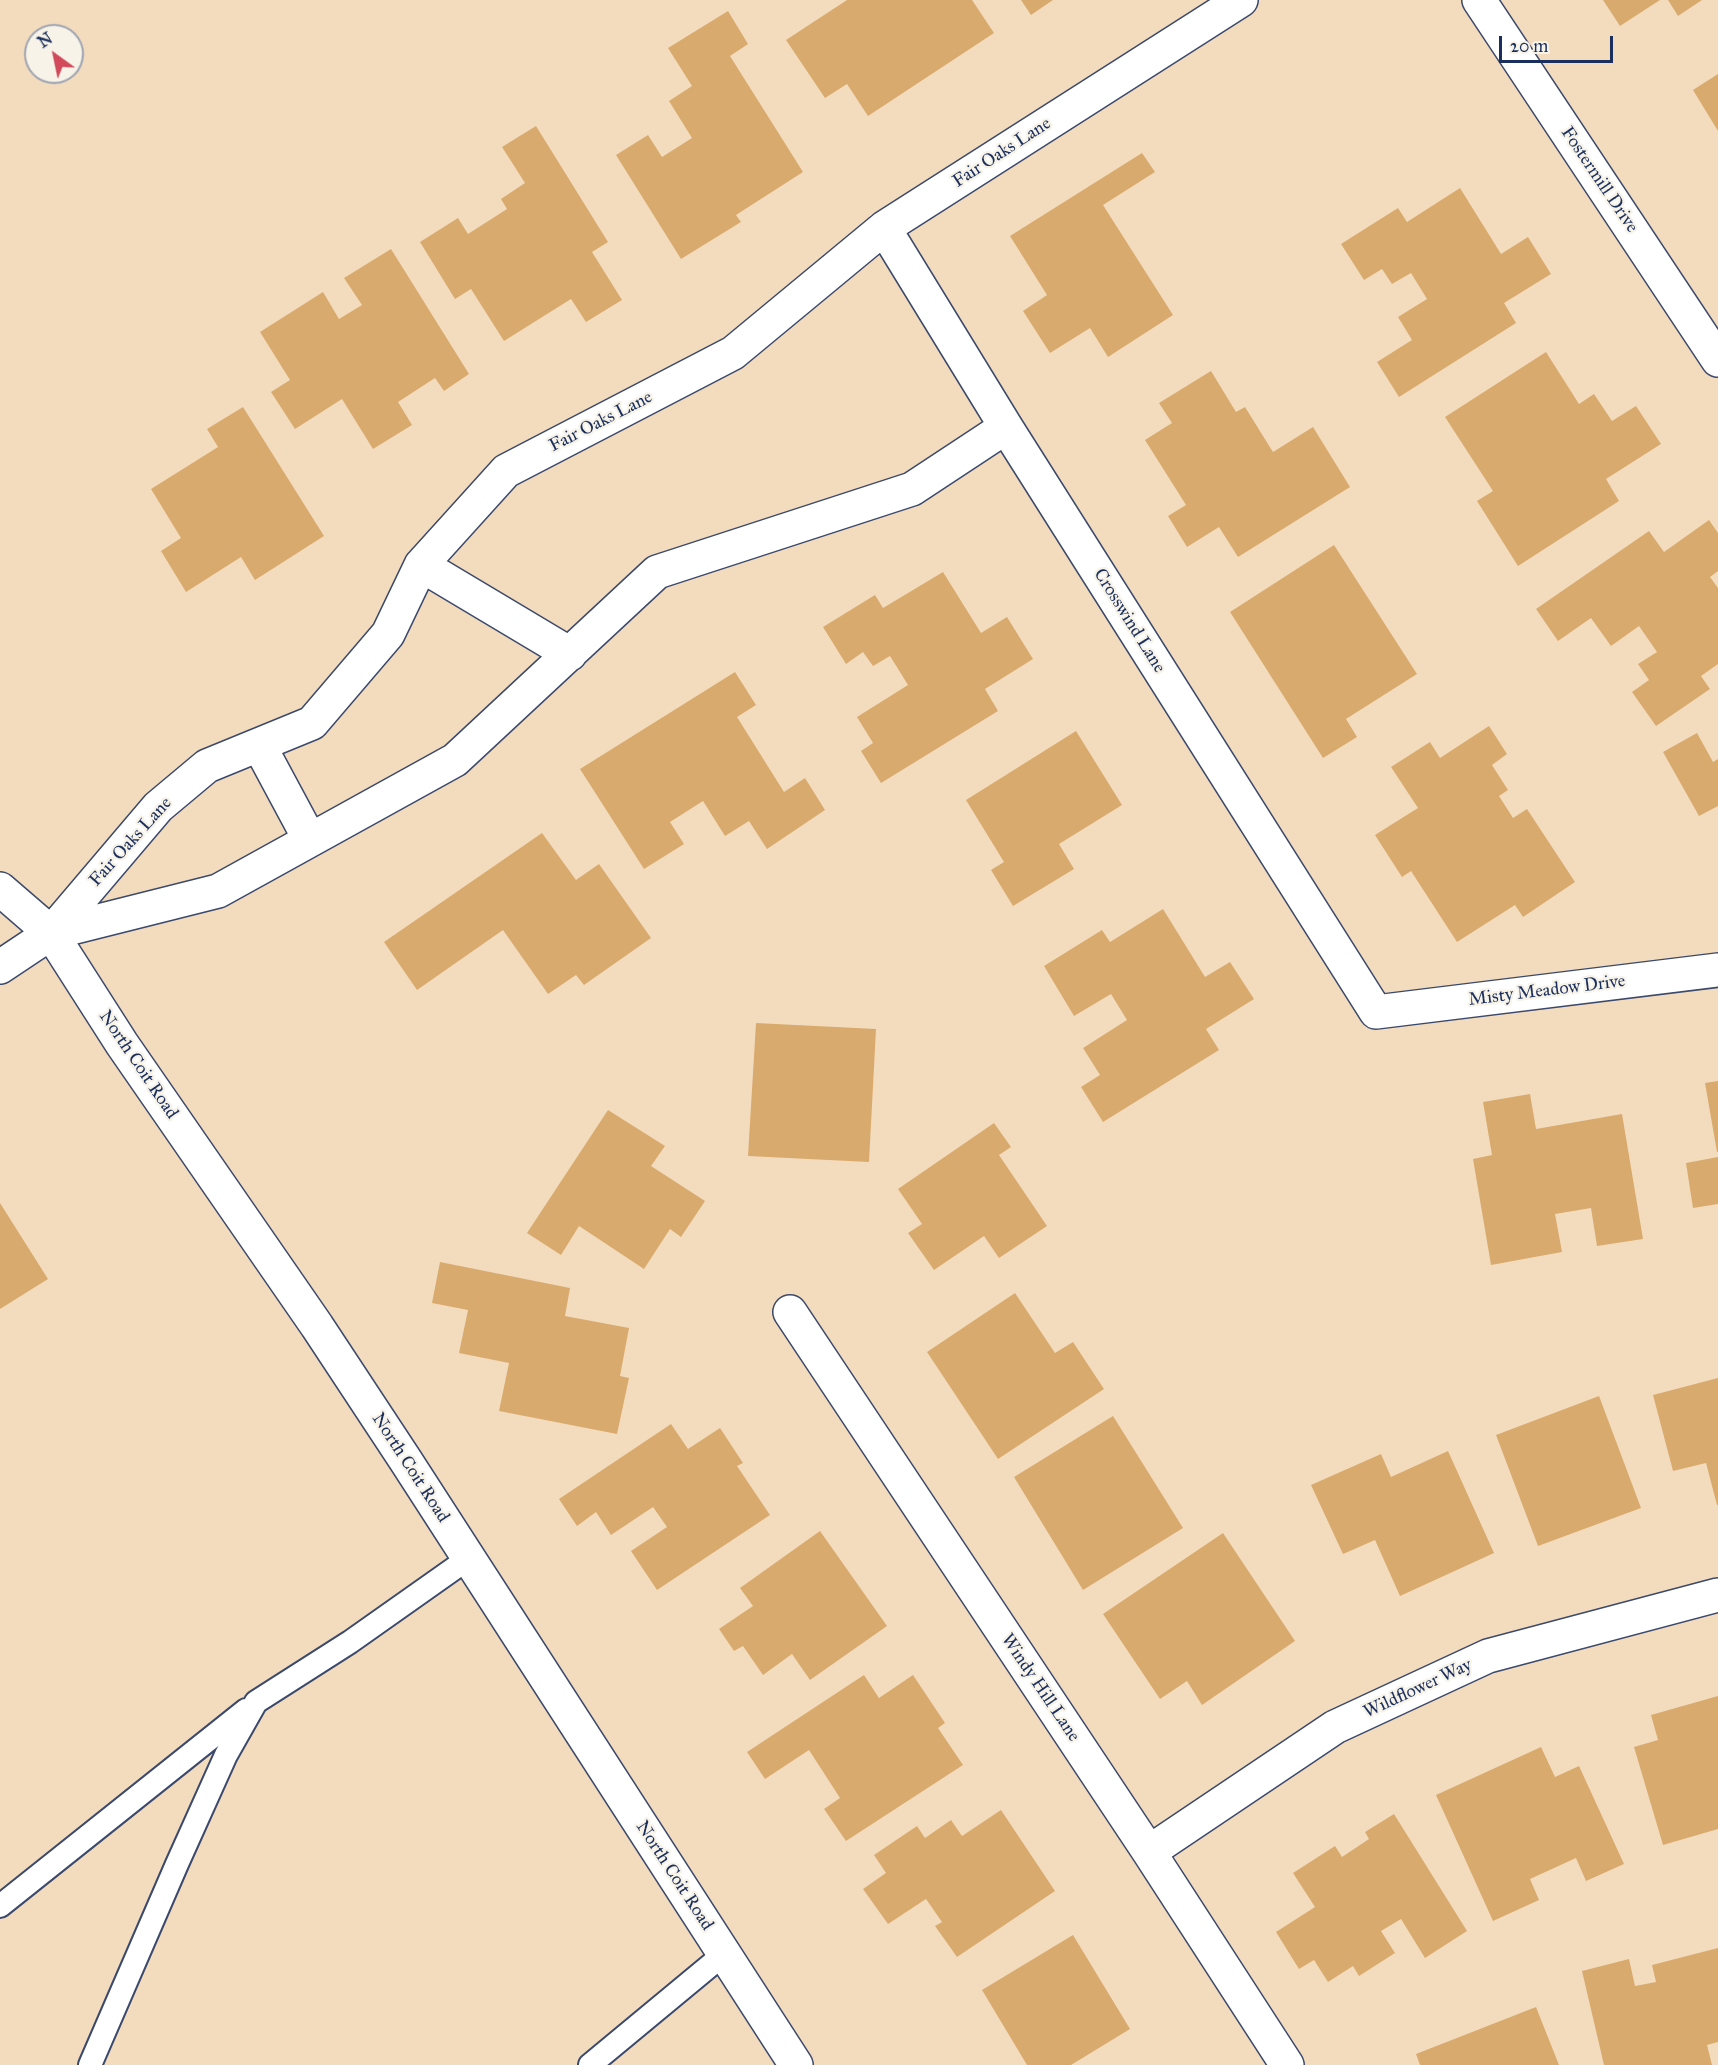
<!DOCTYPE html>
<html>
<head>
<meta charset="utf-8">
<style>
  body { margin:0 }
  #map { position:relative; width:1718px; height:2065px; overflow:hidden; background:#f3dcbe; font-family:"IM FELL Great Primer",serif }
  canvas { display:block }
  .north { position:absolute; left:24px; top:24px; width:60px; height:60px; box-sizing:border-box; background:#f7f3e8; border:2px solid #9fa5b1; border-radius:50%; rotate:327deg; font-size:16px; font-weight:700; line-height:24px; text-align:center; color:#1b2f5e }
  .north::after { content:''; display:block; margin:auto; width:21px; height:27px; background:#d1495b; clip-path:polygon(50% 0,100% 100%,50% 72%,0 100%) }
  .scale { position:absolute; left:1499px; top:36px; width:114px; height:27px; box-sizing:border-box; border:3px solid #1b2f5e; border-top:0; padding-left:8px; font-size:18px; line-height:21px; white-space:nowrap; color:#1b2f5e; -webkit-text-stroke:4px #f7f3e8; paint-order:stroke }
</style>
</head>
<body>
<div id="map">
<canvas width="1718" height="2065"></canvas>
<div class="north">N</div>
<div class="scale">20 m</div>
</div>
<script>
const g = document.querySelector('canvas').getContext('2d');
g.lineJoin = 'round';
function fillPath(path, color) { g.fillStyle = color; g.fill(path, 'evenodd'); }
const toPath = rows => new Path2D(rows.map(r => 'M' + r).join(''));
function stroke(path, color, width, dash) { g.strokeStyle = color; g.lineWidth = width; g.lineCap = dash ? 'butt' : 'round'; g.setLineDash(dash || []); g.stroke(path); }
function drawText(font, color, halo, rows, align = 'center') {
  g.font = font + ' "IM FELL Great Primer",serif'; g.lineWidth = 4.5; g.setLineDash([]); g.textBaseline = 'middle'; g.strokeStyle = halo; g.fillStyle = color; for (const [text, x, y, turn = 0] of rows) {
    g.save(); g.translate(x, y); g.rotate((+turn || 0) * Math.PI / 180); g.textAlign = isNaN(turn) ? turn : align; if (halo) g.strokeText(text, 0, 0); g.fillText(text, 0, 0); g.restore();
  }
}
fillPath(toPath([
  [847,0,972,0,994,33,868,116,847,84,825,98,786,40],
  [1021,0,1053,0,1031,15],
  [1603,0,1660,0,1620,26],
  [1668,0,1702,0,1678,16],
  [728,11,748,44,730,56,803,172,736,215,741,222,681,259,616,155,648,135,662,157,692,138,669,101,692,86,668,48],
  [1718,74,1718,131,1693,90],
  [536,126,608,242,592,252,622,300,586,322,571,299,504,341,471,289,455,299,420,242,458,218,468,234,507,209,501,199,525,183,502,147],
  [1142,153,1155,172,1103,205,1173,315,1108,357,1090,328,1050,353,1023,311,1047,295,1010,236],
  [1460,188,1501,254,1528,237,1551,274,1504,303,1516,323,1399,397,1377,362,1412,340,1398,317,1427,299,1411,273,1392,284,1382,269,1364,280,1341,244,1398,208,1407,222],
  [391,249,469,374,444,391,435,378,398,402,412,425,373,449,342,399,295,429,271,392,290,380,260,332,323,292,339,319,362,305,344,278],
  [1546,352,1579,404,1594,394,1612,421,1636,406,1661,444,1606,479,1619,501,1518,566,1477,501,1493,491,1445,417],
  [1211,371,1236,412,1245,407,1273,452,1313,427,1350,487,1238,557,1219,527,1187,547,1168,516,1186,505,1145,440,1172,423,1159,403],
  [243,407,324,536,255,580,241,557,186,592,161,551,181,538,151,489,218,447,207,429],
  [1709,520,1718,533,1718,571,1710,577,1718,588,1718,664,1701,676,1710,689,1656,726,1632,692,1649,680,1638,664,1657,652,1639,626,1611,646,1591,618,1558,641,1536,609,1649,531,1664,552],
  [1334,545,1417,674,1346,719,1357,737,1323,758,1230,612],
  [943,572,981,633,1007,617,1033,659,985,689,998,711,881,783,861,751,873,743,857,717,908,685,890,656,873,666,863,652,846,664,823,627,875,595,883,608],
  [735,672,756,705,737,717,784,792,805,778,825,810,767,849,749,821,725,836,703,801,670,822,684,844,644,869,580,769],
  [1489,726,1507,754,1492,765,1508,790,1499,796,1513,818,1527,809,1575,882,1523,917,1515,905,1457,942,1411,871,1402,877,1375,835,1418,808,1391,767,1430,742,1440,758],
  [1076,731,1122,805,1059,844,1074,869,1013,906,991,870,1004,862,966,800],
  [1697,733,1713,762,1718,759,1718,806,1699,816,1663,752],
  [542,833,576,880,599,864,651,938,584,985,576,975,548,994,503,930,417,990,384,942],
  [1163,909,1205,977,1230,962,1254,999,1206,1029,1219,1050,1103,1122,1081,1087,1100,1075,1083,1048,1127,1020,1111,994,1074,1016,1044,966,1102,930,1110,942],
  [756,1023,876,1029,869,1162,748,1156],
  [1718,1081,1718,1152,1717,1152,1705,1083],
  [1530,1094,1536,1129,1622,1114,1643,1239,1597,1246,1591,1208,1555,1214,1562,1252,1491,1265,1473,1159,1492,1155,1483,1102],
  [608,1110,665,1146,651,1166,705,1201,681,1237,670,1229,644,1269,579,1226,561,1255,527,1233],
  [994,1123,1011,1147,999,1155,1047,1226,999,1258,984,1236,934,1270,908,1233,922,1224,898,1189],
  [1718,1157,1718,1204,1693,1208,1686,1163],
  [0,1203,48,1279,0,1309],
  [440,1262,570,1288,565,1316,629,1328,620,1376,629,1378,617,1434,499,1411,509,1363,459,1353,468,1310,432,1303],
  [1015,1293,1055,1353,1073,1342,1104,1389,998,1459,927,1352],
  [1718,1378,1718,1505,1717,1505,1706,1463,1673,1471,1653,1395],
  [1599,1396,1641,1508,1538,1546,1496,1435],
  [1113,1416,1183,1528,1083,1590,1014,1477],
  [671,1424,688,1449,720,1428,743,1463,737,1466,770,1515,657,1590,631,1551,667,1527,653,1507,611,1535,596,1512,577,1526,559,1499],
  [1448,1451,1494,1553,1400,1596,1375,1540,1343,1554,1311,1485,1381,1454,1391,1477],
  [820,1531,887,1626,810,1680,792,1654,763,1675,743,1646,734,1651,719,1629,753,1606,740,1588],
  [1223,1533,1295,1641,1202,1705,1187,1681,1160,1699,1103,1614],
  [864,1675,879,1698,913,1675,945,1723,938,1728,963,1765,846,1841,824,1809,840,1798,809,1750,765,1779,747,1752],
  [1718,1696,1718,1829,1663,1845,1634,1747,1658,1740,1651,1715],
  [1541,1747,1555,1777,1579,1766,1624,1864,1586,1881,1576,1858,1530,1879,1539,1900,1493,1921,1436,1795],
  [1001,1810,1055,1891,957,1957,935,1926,942,1922,926,1899,888,1924,863,1889,886,1873,874,1855,917,1826,925,1838,951,1820,962,1836],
  [1394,1814,1467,1931,1425,1958,1401,1919,1381,1931,1395,1953,1359,1976,1353,1966,1328,1982,1314,1960,1299,1969,1276,1932,1315,1907,1293,1873,1335,1846,1342,1857,1369,1839,1365,1832],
  [1073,1935,1130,2029,1071,2065,1027,2065,982,1990],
  [1718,1948,1718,2042,1707,2045,1712,2065,1604,2065,1582,1971,1629,1959,1635,1986,1656,1982,1652,1965],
  [1536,2007,1559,2065,1420,2065,1416,2054]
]), '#d9aa6d');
const service = toPath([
  [0,1906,246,1710],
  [90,2065,177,1864,226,1755,256,1702,350,1642,469,1558],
  [590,2065,724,1954]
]);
const minor = toPath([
  [1479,0,1718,360],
  [884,228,1006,427,1376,1012,1718,970],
  [421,565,570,654],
  [259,745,310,840],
  [51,933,218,891,455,760,657,572,912,489,1006,427],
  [0,967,51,933,158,807,207,766,312,723,388,634,421,565,506,471,733,353,884,228,1241,0],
  [790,1312,1149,1852,1287,2065],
  [1149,1852,1335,1727,1488,1656,1718,1595]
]);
const tertiary = toPath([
  [0,889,51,933,122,1044,317,1326,406,1461,796,2065]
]);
stroke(service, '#3b496c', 26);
stroke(minor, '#3b496c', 36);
stroke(tertiary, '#3b496c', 36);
stroke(service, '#fff', 22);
stroke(minor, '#fff', 33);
stroke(tertiary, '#fff', 33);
drawText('18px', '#1b2f5e', '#f7f3e8', [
  ["Fair Oaks Lane",1002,153,-33],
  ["Fostermill Drive",1599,180,56],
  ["Fair Oaks Lane",601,422,-27],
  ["Crosswind Lane",1129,621,58],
  ["Fair Oaks Lane",131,842,-48],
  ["Misty Meadow Drive",1547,991,-7],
  ["North Coit Road",138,1065,56],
  ["North Coit Road",410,1468,57],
  ["Windy Hill Lane",1040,1688,56],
  ["Wildflower Way",1418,1689,-25],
  ["North Coit Road",674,1876,57]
]);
</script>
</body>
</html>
